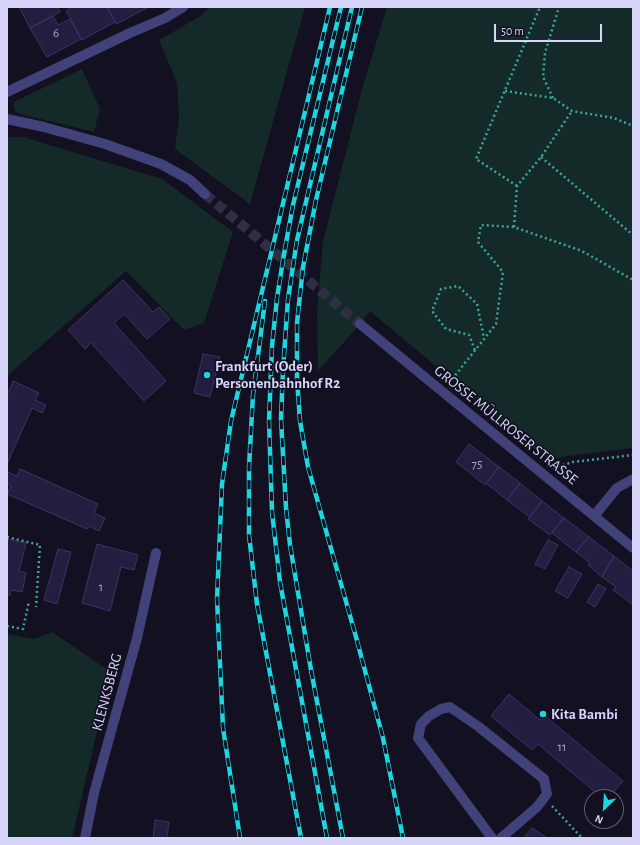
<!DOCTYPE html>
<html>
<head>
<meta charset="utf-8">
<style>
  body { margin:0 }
  #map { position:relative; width:640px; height:845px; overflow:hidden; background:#121021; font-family:"Alegreya Sans",sans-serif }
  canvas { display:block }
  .frame { position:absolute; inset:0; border:8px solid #d7d5fa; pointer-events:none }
  .north { position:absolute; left:584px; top:789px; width:40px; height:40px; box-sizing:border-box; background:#121021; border:1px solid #615f78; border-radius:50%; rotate:205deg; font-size:11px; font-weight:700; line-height:16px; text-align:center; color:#d7d5fa }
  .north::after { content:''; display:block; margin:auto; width:14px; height:18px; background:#1bd7e0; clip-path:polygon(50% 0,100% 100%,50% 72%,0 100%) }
  .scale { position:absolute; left:494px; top:24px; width:108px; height:18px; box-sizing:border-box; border:2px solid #d7d5fa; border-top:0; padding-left:5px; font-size:12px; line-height:14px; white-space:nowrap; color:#d7d5fa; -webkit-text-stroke:3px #121021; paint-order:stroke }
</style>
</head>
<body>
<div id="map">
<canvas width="640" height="845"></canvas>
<div class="frame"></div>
<div class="north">N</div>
<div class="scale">50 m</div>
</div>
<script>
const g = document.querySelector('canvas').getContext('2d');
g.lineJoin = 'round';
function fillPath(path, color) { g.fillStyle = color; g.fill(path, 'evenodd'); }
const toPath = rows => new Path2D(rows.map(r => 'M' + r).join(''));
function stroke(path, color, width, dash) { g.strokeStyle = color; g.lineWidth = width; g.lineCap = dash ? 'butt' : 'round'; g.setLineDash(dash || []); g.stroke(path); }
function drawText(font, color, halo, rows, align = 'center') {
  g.font = font + ' "Alegreya Sans",sans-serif'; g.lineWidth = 3.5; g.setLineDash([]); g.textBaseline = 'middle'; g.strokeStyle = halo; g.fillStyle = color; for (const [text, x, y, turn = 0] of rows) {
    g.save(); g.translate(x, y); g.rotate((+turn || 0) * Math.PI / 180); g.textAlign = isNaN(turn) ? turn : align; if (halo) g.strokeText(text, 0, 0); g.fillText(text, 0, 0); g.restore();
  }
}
fillPath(toPath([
  [210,7,305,7,250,204,175,149,179,118,177,83,159,40,199,17],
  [387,7,633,7,633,448,568,456,549,461,370,311,360,324,318,371,317,312,323,242,362,89],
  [82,69,100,109,94,132,20,114,15,111,14,107,14,102],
  [7,137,23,137,162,179,233,232,204,323,184,330,126,271,7,376],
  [52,632,111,672,72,838,7,838,7,634,34,639]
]), '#142a28');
const building = toPath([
  [19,7,57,7,60,12,30,28,19,7],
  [72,7,107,7,115,22,82,40,66,11,72,7],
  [107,7,149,7,116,24,107,7],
  [53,16,58,25,70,19,81,39,47,57,30,28,53,16],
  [123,280,153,312,159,307,170,319,147,339,124,314,114,323,166,381,144,401,91,343,85,349,68,330,123,280],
  [203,354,220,357,210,397,194,393,203,354],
  [13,381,39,393,35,400,46,405,42,413,32,408,7,464,7,396,13,381],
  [469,444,499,467,485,485,456,462,469,444],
  [499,467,520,483,507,500,486,483,499,467],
  [20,469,98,504,94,513,105,518,99,531,89,526,87,529,7,494,11,486,7,484,7,472,17,476,20,469],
  [520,483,542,501,530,517,507,500,520,483],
  [542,501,564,518,550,535,528,519,542,501],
  [564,518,589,537,576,552,552,533,564,518],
  [589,537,614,556,602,577,588,565,590,563,576,552,589,537],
  [7,539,26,543,19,571,26,573,22,592,11,590,10,595,7,595,7,539],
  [548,540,558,545,545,569,535,564,548,540],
  [97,544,138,555,134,570,121,567,110,611,82,603,97,544],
  [58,549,71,552,57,604,44,600,58,549],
  [614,556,633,571,633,605,613,590,616,587,602,577,614,556],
  [569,567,582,574,568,598,555,591,569,567],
  [598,584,606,589,595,607,587,602,598,584],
  [509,694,540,720,544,715,623,781,609,797,601,797,538,744,532,750,491,716,509,694],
  [155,820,169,822,167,838,153,838,155,820],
  [532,828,547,838,524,838,532,828]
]);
fillPath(building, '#231e3f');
stroke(building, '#3b3369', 1);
stroke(toPath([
  [205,194,360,324]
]), '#302e42', 10, [10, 5]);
stroke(toPath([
  [505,91,553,98,572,111,614,118,633,126],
  [553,98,543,77,545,53,559,7],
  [541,157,633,235],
  [517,186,476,159,540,7],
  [514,227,517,186,541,157,572,111],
  [475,350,469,335,446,329,432,311,441,289,458,286,477,304,484,338],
  [449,383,496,324,503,272,478,242,481,225,514,227,582,251,633,280],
  [553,468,573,462,633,455],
  [7,537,40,545,36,607],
  [7,626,23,629,29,601],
  [552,806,582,838]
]), '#3da69a', 2.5, [2, 3]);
stroke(toPath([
  [7,92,130,33,165,18,183,7],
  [7,119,44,127,105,144,161,164,190,180,205,194],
  [360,324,633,548],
  [594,516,617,488,633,479],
  [85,838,94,793,137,638,156,553],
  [492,838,418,738,421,724,429,716,441,709,450,707,479,727,544,779,547,794,537,807,501,838]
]), '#41427a', 10);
const rail = toPath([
  [362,7,316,200,303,267,297,323,297,379,300,421,308,467,356,637,383,738,403,838],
  [265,301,253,395,249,467,249,535,257,604,301,838],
  [240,838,223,728,217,599,222,484,231,421,330,7],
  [327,838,280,582,272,512,269,421,272,346,277,298,284,254,293,205,341,7],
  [343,838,311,670,290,545,286,508,281,419,283,370,288,299,297,240,352,7]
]);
stroke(rail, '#1bd7e0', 4.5);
stroke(rail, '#121021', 3, [9]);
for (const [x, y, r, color] of [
  [207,375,4,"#1bd7e0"],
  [543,714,4,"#1bd7e0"]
]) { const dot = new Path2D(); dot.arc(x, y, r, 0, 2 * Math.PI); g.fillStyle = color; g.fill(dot); stroke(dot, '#121021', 1.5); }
drawText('13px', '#aaa7cb', null, [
  ["6",56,33],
  ["75",477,464],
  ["1",101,587],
  ["11",562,747]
]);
drawText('bold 15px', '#d7d5fa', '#121021', [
  ["Frankfurt (Oder)",215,366],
  ["Personenbahnhof R2",215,383],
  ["Kita Bambi",551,714]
], 'left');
drawText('15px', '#d7d5fa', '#121021', [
  ["GROSSE MÜLLROSER STRASSE",506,425,39],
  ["KLENKSBERG",107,692,-75]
]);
</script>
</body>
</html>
